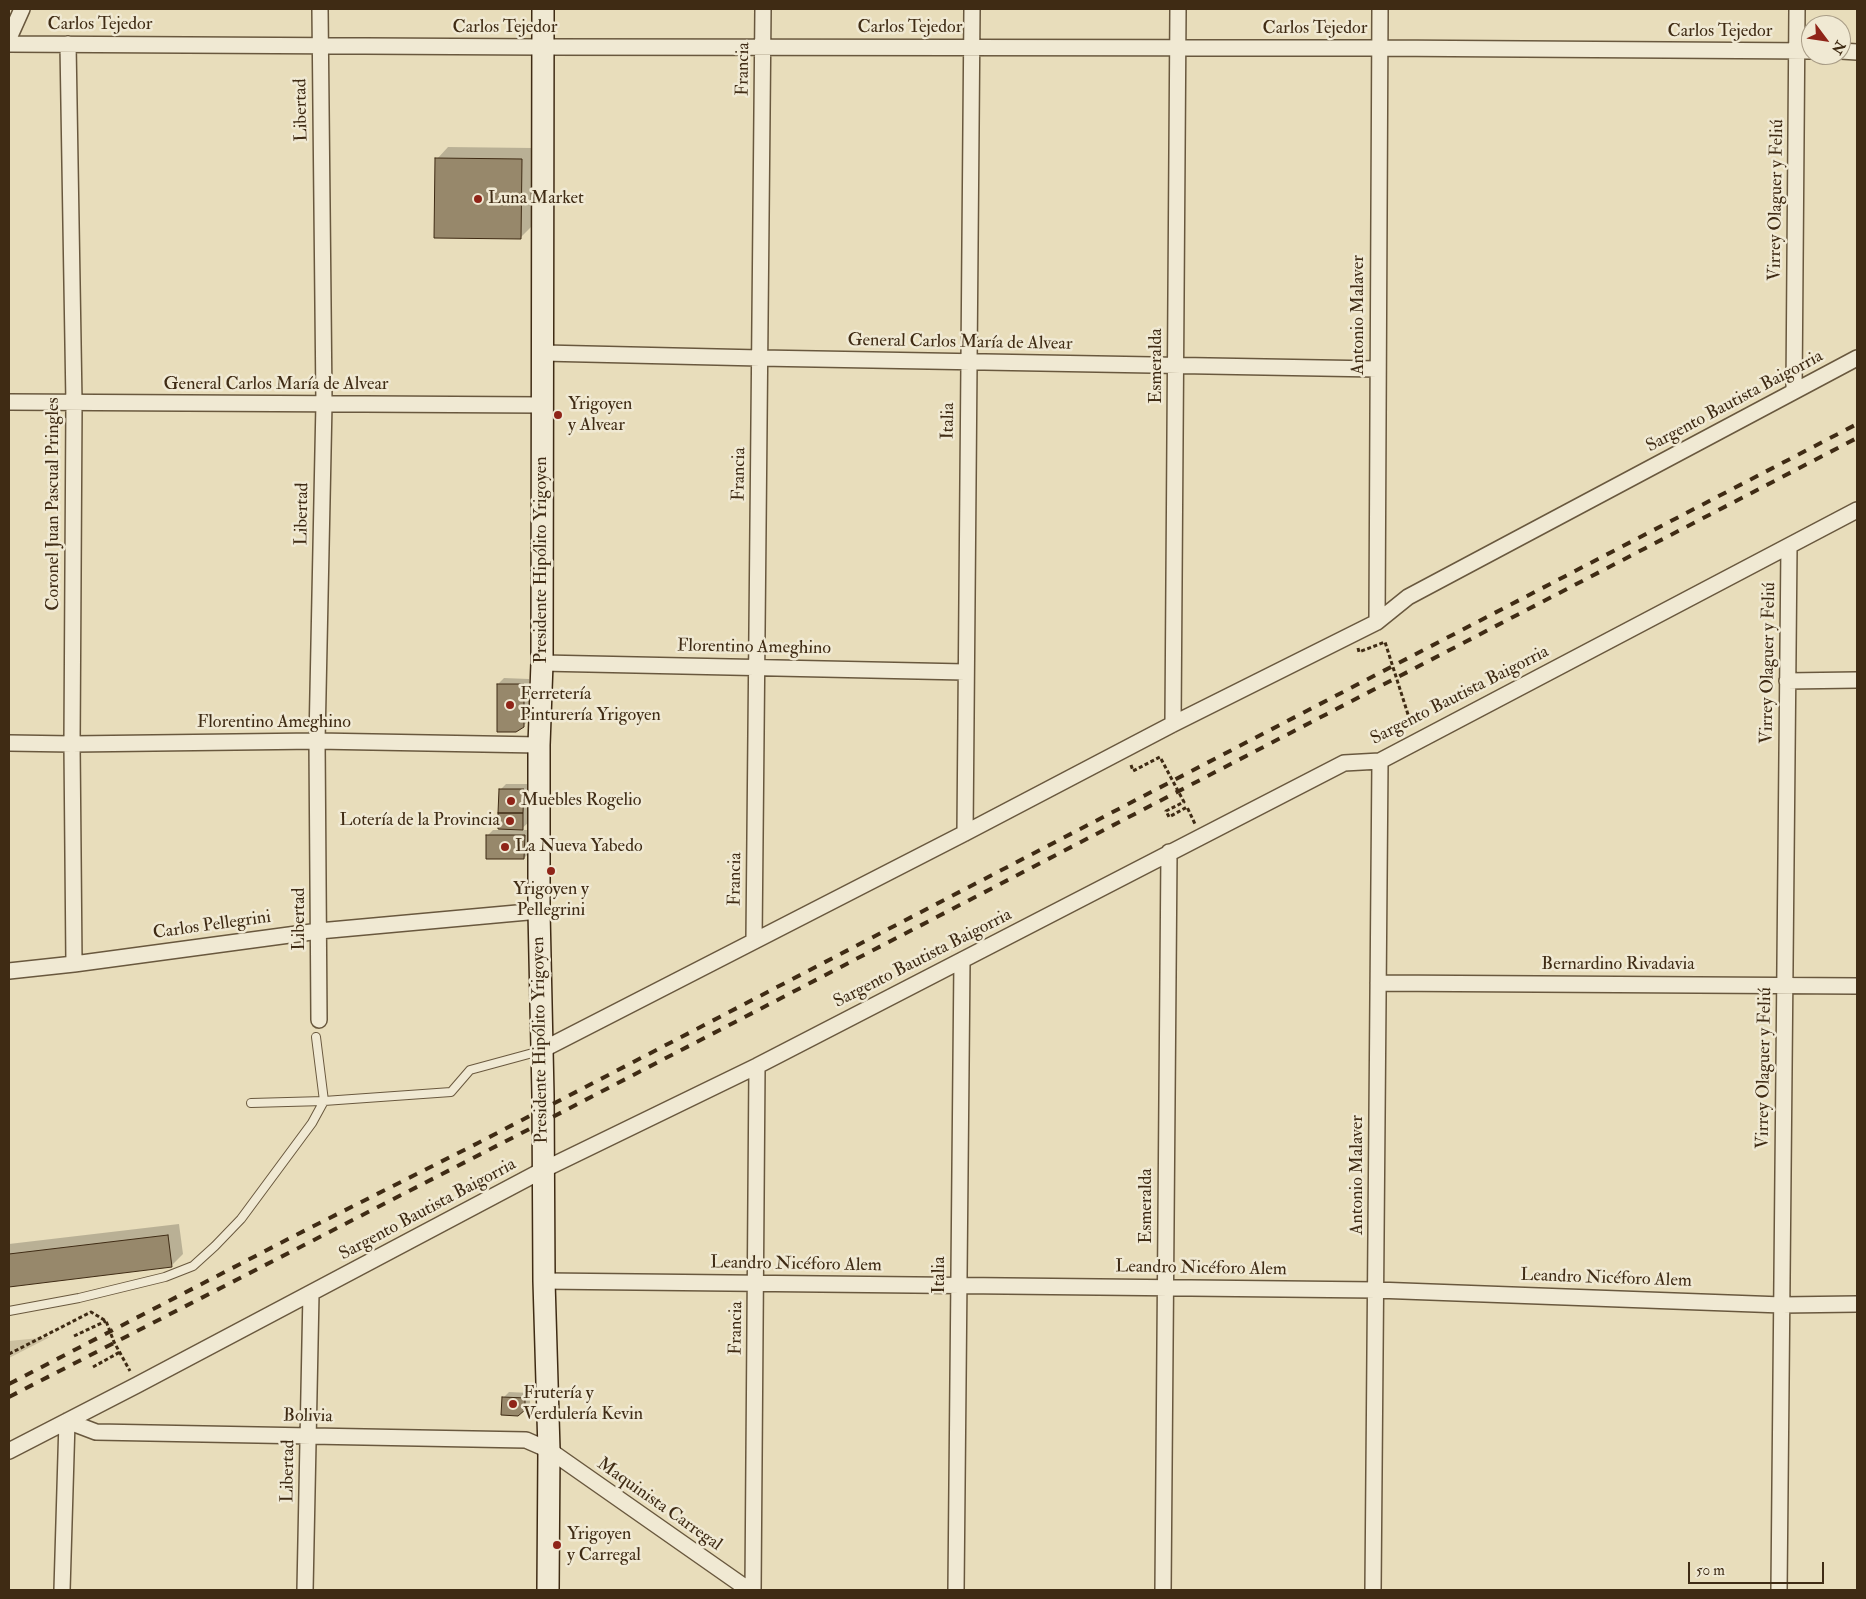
<!DOCTYPE html>
<html>
<head>
<meta charset="utf-8">
<style>
  body { margin:0 }
  #map { position:relative; width:1866px; height:1599px; overflow:hidden; background:#e8ddbb; font-family:"IM FELL Double Pica",serif }
  canvas { display:block }
  .frame { position:absolute; inset:0; border:10px solid #3f2b14; pointer-events:none }
  .north { position:absolute; left:1801px; top:15px; width:50px; height:50px; box-sizing:border-box; background:#f0e9d3; border:1px solid #a99d87; border-radius:50%; rotate:121deg; font-size:14px; font-weight:700; line-height:20px; text-align:center; color:#3f2b14 }
  .north::after { content:''; display:block; margin:auto; width:18px; height:22px; background:#8f2418; clip-path:polygon(50% 0,100% 100%,50% 72%,0 100%) }
  .scale { position:absolute; left:1688px; top:1562px; width:136px; height:22px; box-sizing:border-box; border:2px solid #3f2b14; border-top:0; padding-left:6px; font-size:15px; line-height:18px; white-space:nowrap; color:#3f2b14; -webkit-text-stroke:4px #f0e9d3; paint-order:stroke }
</style>
</head>
<body>
<div id="map">
<canvas width="1866" height="1599"></canvas>
<div class="frame"></div>
<div class="north">N</div>
<div class="scale">50 m</div>
</div>
<script>
const g = document.querySelector('canvas').getContext('2d');
g.lineJoin = 'round';
function fillPath(path, color) { g.fillStyle = color; g.fill(path, 'evenodd'); }
const toPath = rows => new Path2D(rows.map(r => 'M' + r).join(''));
function stroke(path, color, width, dash) { g.strokeStyle = color; g.lineWidth = width; g.lineCap = dash ? 'butt' : 'round'; g.setLineDash(dash || []); g.stroke(path); }
function drawText(font, color, halo, rows, align = 'center') {
  g.font = font + ' "IM FELL Double Pica",serif'; g.lineWidth = 5; g.setLineDash([]); g.textBaseline = 'middle'; g.strokeStyle = halo; g.fillStyle = color; for (const [text, x, y, turn = 0] of rows) {
    g.save(); g.translate(x, y); g.rotate((+turn || 0) * Math.PI / 180); g.textAlign = isNaN(turn) ? turn : align; if (halo) g.strokeText(text, 0, 0); g.fillText(text, 0, 0); g.restore();
  }
}
fillPath(toPath([
  [50,1337,9,1358,9,1341]
]), '#cbbf9f');
fillPath(toPath([
  [448,147,533,148,532,226,520,238,437,159],
  [504,678,529,679,529,720,523,726,498,684],
  [506,784,529,784,528,823,520,830,530,830,530,852,524,858,487,836,493,830,499,830,500,790],
  [179,1224,183,1254,171,1266,9,1285,9,1244],
  [509,1392,530,1393,530,1403,524,1409,503,1398]
]), '#0003');
const building = toPath([
  [435,158,522,159,521,239,434,238,435,158],
  [497,684,524,684,524,727,516,732,497,732,497,684],
  [499,789,524,789,523,813,498,813,499,789],
  [498,813,523,813,523,830,498,829,498,813],
  [486,835,525,835,524,859,486,859,486,835],
  [168,1235,172,1267,9,1287,9,1254,168,1235],
  [502,1397,525,1398,525,1410,518,1416,501,1415,502,1397]
]);
fillPath(building, '#97886b');
stroke(building, '#3f2b14', 1);
const lane = toPath([
  [251,1103,324,1101,451,1092,470,1070,540,1051],
  [9,1311,79,1298,165,1277,193,1266,215,1246,241,1219,312,1123,324,1101,316,1037]
]);
const street = toPath([
  [9,38,22,9],
  [9,44,543,47,1380,48,1811,51],
  [68,44,74,403,72,744,74,964],
  [1841,51,1857,52],
  [543,353,760,358,1377,369],
  [1794,391,1797,9],
  [9,402,542,405],
  [1377,622,1380,9],
  [542,663,965,672],
  [1787,681,1857,680],
  [1173,724,1178,9],
  [9,743,72,744,317,741,539,745],
  [965,833,972,9],
  [754,940,763,9],
  [9,971,74,964,319,931,539,911],
  [1378,983,1857,986],
  [319,1020,317,741,324,403,320,9],
  [542,1050,965,833,1173,724,1377,622,1408,597,1857,358],
  [544,1281,1376,1290,1782,1305,1857,1304],
  [67,1421,96,1432,526,1440,549,1450,749,1590],
  [9,1451,137,1385,543,1170,757,1066,1344,763,1380,761,1857,510],
  [62,1590,67,1421],
  [305,1590,311,1293],
  [753,1590,757,1066],
  [956,1590,962,960],
  [1163,1590,1169,852],
  [1373,1590,1380,761],
  [1779,1590,1789,546]
]);
const secondary = toPath([
  [543,9,542,663,539,745,539,911,543,1095,544,1281,549,1450,548,1590]
]);
stroke(lane, '#69583e', 10);
stroke(street, '#69583e', 18);
stroke(secondary, '#3f2b14', 24);
stroke(toPath([
  [1358,648,1359,652,1385,642,1412,727],
  [1131,765,1133,771,1160,757,1184,802,1166,811,1169,817,1187,807,1195,824],
  [74,1336,106,1321],
  [9,1354,91,1312,106,1321,114,1342,130,1371],
  [93,1367,120,1352]
]), '#3f2b14', 3, [4, 2.5]);
stroke(lane, '#f0e9d3', 8);
stroke(street, '#f0e9d3', 15);
stroke(secondary, '#f0e9d3', 21);
stroke(toPath([
  [9,1384,294,1236,478,1143,1857,424],
  [9,1397,543,1122,1857,438]
]), '#3f2b14', 4, [9, 9]);
for (const [x, y, r, color] of [
  [478,199,5,"#8f2418"],
  [558,415,5,"#8f2418"],
  [510,705,5,"#8f2418"],
  [511,801,5,"#8f2418"],
  [510,821,5,"#8f2418"],
  [505,847,5,"#8f2418"],
  [551,871,5,"#8f2418"],
  [513,1404,5,"#8f2418"],
  [557,1545,5,"#8f2418"]
]) { const dot = new Path2D(); dot.arc(x, y, r, 0, 2 * Math.PI); g.fillStyle = color; g.fill(dot); stroke(dot, '#f0e9d3', 2); }
drawText('18px', '#3f2b14', '#f0e9d3', [
  ["Carlos Tejedor",100,25],
  ["Carlos Tejedor",505,28],
  ["Carlos Tejedor",910,28],
  ["Carlos Tejedor",1315,29],
  ["Carlos Tejedor",1720,32],
  ["Francia",744,69,-89],
  ["Libertad",302,110,-91],
  ["Virrey Olaguer y Feliú",1777,200,-89],
  ["Antonio Malaver",1359,315,-90],
  ["General Carlos María de Alvear",960,343,1],
  ["Esmeralda",1157,366,-90],
  ["General Carlos María de Alvear",276,385],
  ["Sargento Bautista Baigorria",1735,402,-28],
  ["Italia",949,421,-89],
  ["Francia",740,474,-89],
  ["Coronel Juan Pascual Pringles",54,504,-90],
  ["Libertad",303,514,-89],
  ["Presidente Hipólito Yrigoyen",542,560,-90],
  ["Florentino Ameghino",754,648,1],
  ["Virrey Olaguer y Feliú",1769,663,-89],
  ["Sargento Bautista Baigorria",1460,696,-27],
  ["Florentino Ameghino",274,723],
  ["Francia",736,879,-89],
  ["Libertad",300,919,-90],
  ["Carlos Pellegrini",212,926,-8],
  ["Sargento Bautista Baigorria",923,959,-27],
  ["Bernardino Rivadavia",1618,965],
  ["Presidente Hipólito Yrigoyen",541,1040,-91],
  ["Virrey Olaguer y Feliú",1765,1068,-89],
  ["Antonio Malaver",1358,1175,-90],
  ["Esmeralda",1147,1206,-90],
  ["Sargento Bautista Baigorria",428,1210,-28],
  ["Leandro Nicéforo Alem",796,1265,1],
  ["Leandro Nicéforo Alem",1201,1269,1],
  ["Italia",940,1275,-90],
  ["Leandro Nicéforo Alem",1606,1279,2],
  ["Francia",737,1328,-89],
  ["Bolivia",308,1417,1],
  ["Libertad",289,1471,-89],
  ["Maquinista Carregal",659,1505,35]
]);
drawText('18px', '#3f2b14', '#f0e9d3', [
  ["Luna Market",488,199],
  ["Yrigoyen",568,405],
  ["y Alvear",568,426],
  ["Ferretería",520,695],
  ["Pinturería Yrigoyen",520,716],
  ["Muebles Rogelio",521,801],
  ["Lotería de la Provincia",500,821,"right"],
  ["La Nueva Yabedo",515,847],
  ["Yrigoyen y",551,890,"center"],
  ["Pellegrini",551,911,"center"],
  ["Frutería y",523,1394],
  ["Verdulería Kevin",523,1415],
  ["Yrigoyen",567,1535],
  ["y Carregal",567,1556]
], 'left');
</script>
</body>
</html>
